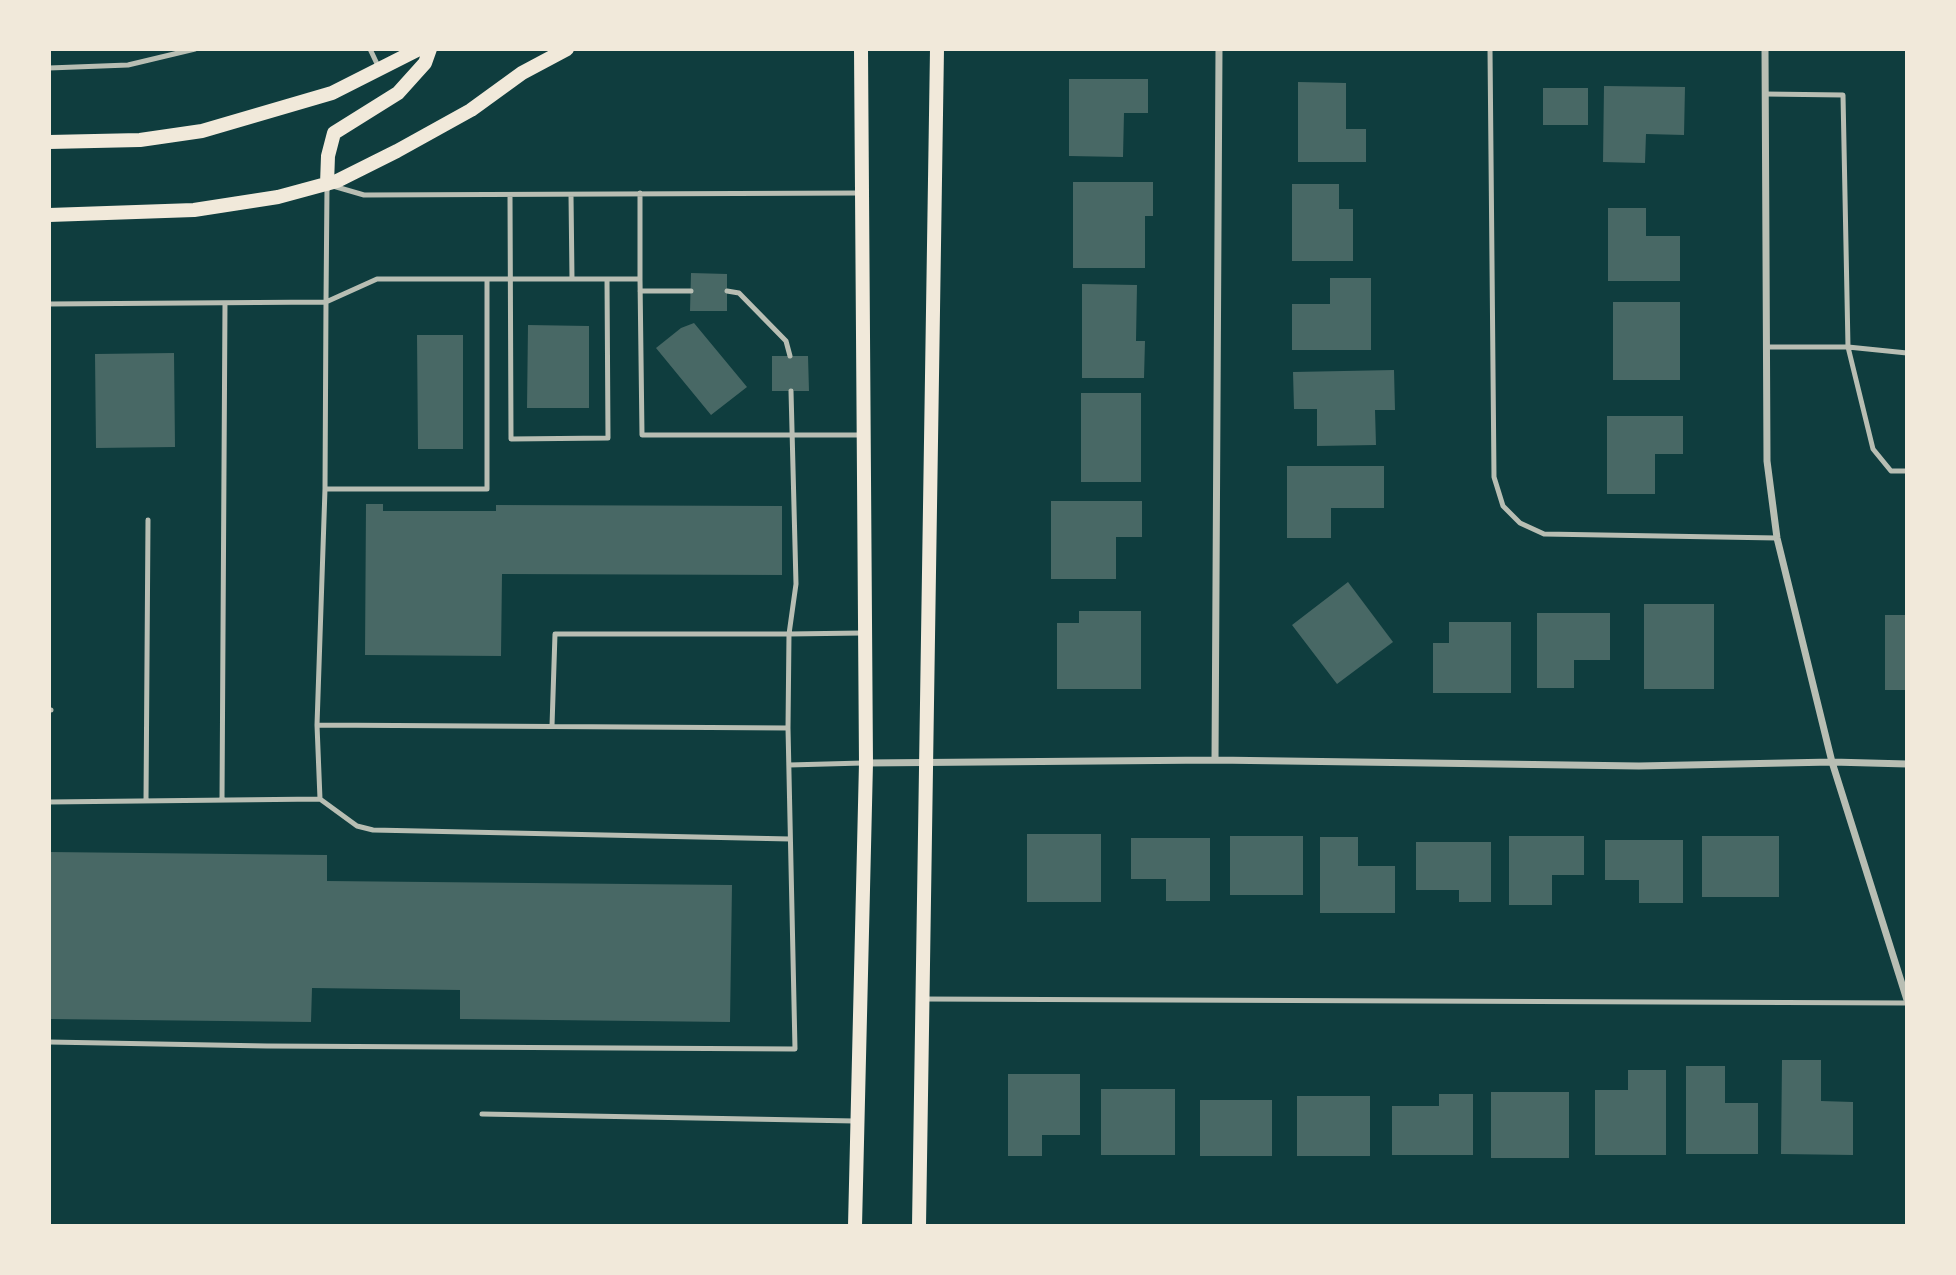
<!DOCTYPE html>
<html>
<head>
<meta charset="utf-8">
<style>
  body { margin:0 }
  #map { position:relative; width:1956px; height:1275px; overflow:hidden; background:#0f3d3e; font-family:"Exo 2",sans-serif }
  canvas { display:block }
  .frame { position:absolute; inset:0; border:51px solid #f1e9da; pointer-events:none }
</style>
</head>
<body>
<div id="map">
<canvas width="1956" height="1275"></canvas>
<div class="frame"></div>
</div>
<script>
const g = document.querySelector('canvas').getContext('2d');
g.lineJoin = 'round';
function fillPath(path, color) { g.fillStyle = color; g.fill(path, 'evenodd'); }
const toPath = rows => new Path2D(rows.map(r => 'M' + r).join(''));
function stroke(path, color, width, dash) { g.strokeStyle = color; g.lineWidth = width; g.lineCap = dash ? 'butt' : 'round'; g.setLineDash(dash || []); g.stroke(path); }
fillPath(toPath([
  [1069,79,1148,79,1148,113,1124,113,1123,157,1069,156],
  [1298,82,1346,83,1346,129,1366,129,1366,162,1298,162],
  [1604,86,1685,87,1684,135,1646,134,1645,163,1603,162],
  [1543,88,1588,88,1588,125,1543,125],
  [1073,182,1153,182,1153,216,1145,216,1145,268,1073,268],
  [1292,184,1339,184,1339,209,1353,209,1353,261,1292,261],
  [1608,208,1646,208,1646,236,1680,236,1680,281,1608,281],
  [691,273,727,274,727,311,690,311],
  [1330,278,1371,278,1371,350,1292,350,1292,304,1330,304],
  [1082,284,1137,285,1136,341,1145,341,1144,378,1082,378],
  [1613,302,1680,302,1680,380,1613,380],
  [694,323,747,387,711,415,656,348,681,328],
  [528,325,589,326,589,408,527,408],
  [417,335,463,335,463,449,418,449],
  [174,353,175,447,96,448,95,354],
  [772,356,808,356,809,391,772,391],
  [1394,370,1395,410,1375,410,1376,445,1317,446,1317,409,1294,409,1293,372],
  [1081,393,1141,393,1141,482,1081,482],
  [1607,416,1683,416,1683,454,1655,454,1655,494,1607,494],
  [1287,466,1384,466,1384,508,1331,508,1331,538,1287,538],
  [1051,501,1142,501,1142,537,1116,537,1116,579,1051,579],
  [366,504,383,504,383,511,496,511,496,505,782,506,782,575,502,574,501,656,365,655],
  [1348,582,1393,642,1337,684,1292,625],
  [1644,604,1714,604,1714,689,1644,689],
  [1079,611,1141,611,1141,689,1057,689,1057,623,1079,623],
  [1537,613,1610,613,1610,660,1574,660,1574,688,1537,688],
  [1885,615,1907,615,1907,690,1885,690],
  [1449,622,1511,622,1511,693,1433,693,1433,643,1449,643],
  [1027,834,1101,834,1101,902,1027,902],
  [1230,836,1303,836,1303,895,1230,895],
  [1509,836,1584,836,1584,875,1552,875,1552,905,1509,905],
  [1702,836,1779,836,1779,897,1702,897],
  [1320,837,1358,837,1358,866,1395,866,1395,913,1320,913],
  [1131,838,1210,838,1210,901,1166,901,1166,879,1131,879],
  [1605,840,1683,840,1683,903,1639,903,1639,880,1605,880],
  [1416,842,1491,842,1491,902,1459,902,1459,890,1416,890],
  [49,852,327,855,327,881,732,885,730,1022,460,1019,460,990,312,988,311,1022,49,1019],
  [1782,1060,1821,1060,1821,1101,1853,1102,1853,1155,1781,1154],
  [1686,1066,1725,1066,1725,1103,1758,1103,1758,1154,1686,1154],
  [1628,1070,1666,1070,1666,1155,1595,1155,1595,1090,1628,1090],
  [1008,1074,1080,1074,1080,1135,1042,1135,1042,1156,1008,1156],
  [1101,1089,1175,1089,1175,1155,1101,1155],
  [1491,1092,1569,1092,1569,1158,1491,1158],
  [1439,1094,1473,1094,1473,1155,1392,1155,1392,1106,1439,1106],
  [1297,1096,1370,1096,1370,1156,1297,1156],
  [1200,1100,1272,1100,1272,1156,1200,1156]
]), '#486865');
stroke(toPath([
  [370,49,379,68],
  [1490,49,1494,477,1503,506,1520,523,1544,534,1777,538],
  [49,68,128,65,195,49],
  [1765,94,1843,95,1848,347,1766,347],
  [333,186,364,195,861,193],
  [640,193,640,279,377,279,326,302,325,489,317,725,788,728,789,634,862,633],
  [510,195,511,439,608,438,607,279],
  [571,195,572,279],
  [640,279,642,435,861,435],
  [640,291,691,291],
  [727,291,739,293,786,341,790,356],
  [49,304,326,302,327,187],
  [1907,353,1848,347,1873,449,1891,471,1907,471],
  [325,489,487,489,487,279],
  [49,710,51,710],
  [552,726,555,634,789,634,796,584,791,391],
  [789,765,863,763],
  [320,799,357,826,373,830,790,839],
  [222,800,225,303],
  [146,801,148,520],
  [49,802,320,799,317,725],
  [923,999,1907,1003],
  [49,1042,267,1046,795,1049,788,728],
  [482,1114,855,1121]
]), '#b8beb3', 5);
stroke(toPath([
  [1765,49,1767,461,1777,538,1832,762,1907,1000],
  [1215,760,1219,49],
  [866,763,1215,760,1639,766,1832,762,1907,764]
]), '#b8beb3', 7);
stroke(toPath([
  [49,142,140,140,202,131,332,93,419,49],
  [327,184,328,156,334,133,398,93,425,63,430,49],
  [49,215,194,210,278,197,337,181,397,151,471,110,522,73,567,49],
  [855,1226,866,763,861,49],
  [919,1226,937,49]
]), '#f1e9da', 14);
</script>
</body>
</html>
